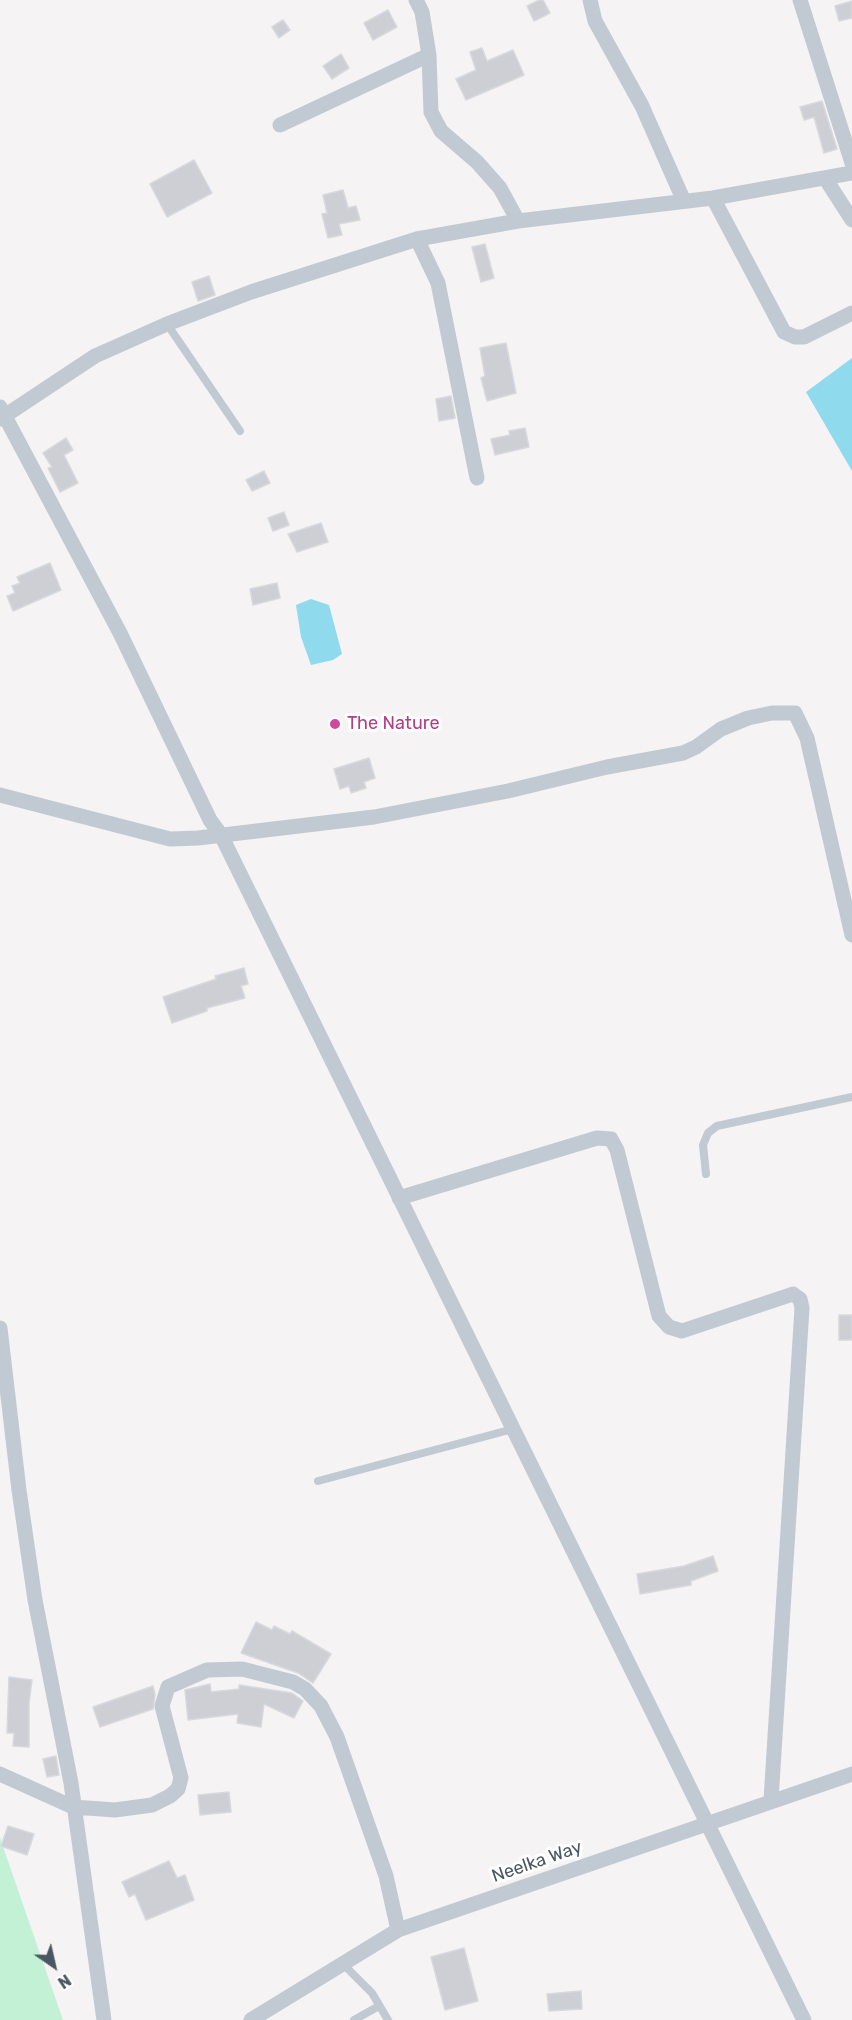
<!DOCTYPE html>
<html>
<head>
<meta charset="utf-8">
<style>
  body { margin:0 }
  #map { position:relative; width:852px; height:2020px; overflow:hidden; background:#f5f3f3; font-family:Rubik,sans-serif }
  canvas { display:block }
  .north { position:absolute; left:24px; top:1936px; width:60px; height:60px; -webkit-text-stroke:4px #fff; paint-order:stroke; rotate:146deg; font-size:16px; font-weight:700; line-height:24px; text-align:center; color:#4a5661 }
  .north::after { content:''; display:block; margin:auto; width:21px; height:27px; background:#4a5661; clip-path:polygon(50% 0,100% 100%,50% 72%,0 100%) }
</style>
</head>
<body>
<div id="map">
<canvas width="852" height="2020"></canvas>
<div class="north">N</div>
</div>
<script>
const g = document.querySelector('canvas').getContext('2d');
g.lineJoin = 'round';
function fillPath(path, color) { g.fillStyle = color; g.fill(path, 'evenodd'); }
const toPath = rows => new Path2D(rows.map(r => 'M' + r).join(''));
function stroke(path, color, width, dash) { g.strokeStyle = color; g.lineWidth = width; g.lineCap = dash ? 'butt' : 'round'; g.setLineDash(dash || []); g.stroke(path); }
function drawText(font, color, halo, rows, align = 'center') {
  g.font = font + ' Rubik,sans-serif'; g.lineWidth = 6; g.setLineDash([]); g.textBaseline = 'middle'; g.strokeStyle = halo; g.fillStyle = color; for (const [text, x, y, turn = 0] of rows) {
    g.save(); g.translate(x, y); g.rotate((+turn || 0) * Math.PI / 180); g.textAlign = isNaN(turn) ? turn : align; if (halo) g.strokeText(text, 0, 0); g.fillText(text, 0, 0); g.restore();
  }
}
fillPath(toPath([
  [0,1838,63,2020,0,2020]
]), '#c3f1d5');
fillPath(toPath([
  [852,358,852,471,806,392],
  [311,599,329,605,342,654,333,660,311,665,301,637,296,605]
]), '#90daee');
const building = toPath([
  [539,0,543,0,550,13,534,21,527,6,539,0],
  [852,1,852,18,839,21,835,6,852,1],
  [388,10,397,27,373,40,364,23,388,10],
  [283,20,290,30,279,38,272,27,283,20],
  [482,48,487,61,513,50,524,75,466,100,456,79,476,70,470,52,482,48],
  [341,54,349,68,332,79,323,66,341,54],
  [822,101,837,149,824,153,814,117,804,120,800,107,822,101],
  [194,160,212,193,167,217,150,184,194,160],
  [343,190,348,208,356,206,360,220,339,224,342,235,328,238,322,214,327,213,323,195,343,190],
  [485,244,494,278,481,282,472,247,485,244],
  [209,276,215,295,198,301,192,282,209,276],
  [506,343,516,393,487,401,481,378,485,376,480,348,506,343],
  [451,396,455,418,439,421,436,399,451,396],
  [525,428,529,447,495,455,491,439,510,435,509,431,525,428],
  [66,438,73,450,64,455,78,483,60,492,48,468,52,467,43,453,66,438],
  [264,471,270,483,252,491,246,480,264,471],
  [284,512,289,525,273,531,268,518,284,512],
  [321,523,328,542,297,552,288,534,321,523],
  [50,563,61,590,13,611,7,596,15,593,12,586,20,583,17,577,50,563],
  [277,583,280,598,253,605,250,589,277,583],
  [369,758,375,778,364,782,366,788,351,793,349,786,340,789,334,769,369,758],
  [244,968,248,984,241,986,245,998,207,1008,207,1011,172,1023,163,997,216,979,215,976,244,968],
  [839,1315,852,1315,852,1340,839,1340,839,1315],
  [713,1556,718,1571,691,1581,691,1585,640,1594,637,1574,684,1566,713,1556],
  [256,1622,272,1630,274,1626,290,1634,292,1631,331,1654,313,1683,298,1673,241,1653,256,1622],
  [9,1677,32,1680,29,1703,29,1747,13,1746,14,1733,7,1733,9,1677],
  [210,1684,211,1692,239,1689,239,1685,292,1693,303,1701,294,1718,264,1704,261,1727,237,1723,238,1714,188,1720,185,1690,210,1684],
  [153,1686,155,1695,153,1709,100,1727,93,1707,153,1686],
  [56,1756,59,1775,47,1777,43,1759,56,1756],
  [229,1792,231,1812,200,1815,198,1795,229,1792],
  [8,1826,34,1834,27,1855,1,1846,8,1826],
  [169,1861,177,1878,185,1875,194,1900,146,1920,135,1894,129,1897,122,1882,169,1861],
  [464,1948,478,2001,445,2010,431,1957,464,1948],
  [581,1991,582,2009,549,2011,547,1994,581,1991]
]);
fillPath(building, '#cdcfd5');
stroke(building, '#d7d9de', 1.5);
stroke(toPath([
  [167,324,240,431],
  [706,1174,703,1145,708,1133,717,1126,852,1097],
  [318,1481,513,1429],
  [343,1964,372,1993,388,2020],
  [354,2020,379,2006]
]), '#c1cad2', 8);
stroke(toPath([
  [416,0,422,12,429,55,431,112,441,131,477,162,500,188,518,221],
  [590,0,595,21,642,106,683,199],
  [800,0,852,163],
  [280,125,429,55],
  [825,178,852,220],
  [713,198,784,332,795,337,804,337,852,313],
  [417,239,438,283,477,478],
  [0,407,120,633,210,820,221,835,804,2020],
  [0,419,95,356,167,324,251,292,417,239,518,221,713,198,852,173],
  [0,795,170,839,198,838,374,817,508,791,607,767,683,753,696,747,721,729,748,718,772,713,795,713,807,738,852,935],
  [399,1198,597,1138,611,1139,617,1150,659,1316,669,1327,682,1331,793,1294,800,1299,802,1308,771,1800],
  [0,1328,19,1490,35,1600,71,1783,104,2020],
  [0,1774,73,1807,115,1810,152,1805,170,1796,178,1789,181,1778,162,1706,168,1687,207,1670,242,1669,293,1682,305,1689,321,1706,337,1737,386,1876,398,1930],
  [251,2020,398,1930,852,1774]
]), '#c1cad2', 15);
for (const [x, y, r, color] of [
  [335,724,6,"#d1479c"]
]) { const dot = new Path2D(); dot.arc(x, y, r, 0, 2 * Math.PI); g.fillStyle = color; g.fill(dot); stroke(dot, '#fff', 2); }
drawText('18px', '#b23c85', '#fff', [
  ["The Nature",347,724]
], 'left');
drawText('18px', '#4a5661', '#fff', [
  ["Neelka Way",537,1862,-19]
]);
</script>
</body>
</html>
